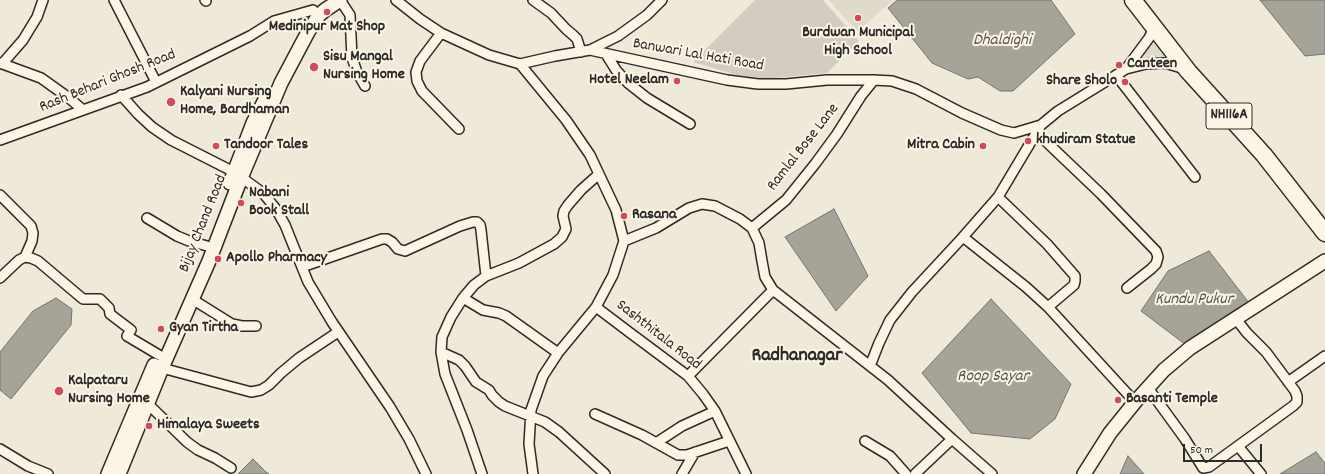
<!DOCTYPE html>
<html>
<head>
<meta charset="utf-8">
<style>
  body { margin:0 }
  #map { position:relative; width:1325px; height:474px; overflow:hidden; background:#efe9da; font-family:Dekko,sans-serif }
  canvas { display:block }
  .scale { position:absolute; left:1183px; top:444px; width:79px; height:18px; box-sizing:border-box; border:2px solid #2b2b2b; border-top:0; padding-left:5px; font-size:12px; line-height:14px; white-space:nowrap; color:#2b2b2b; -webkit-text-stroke:3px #fcf5e5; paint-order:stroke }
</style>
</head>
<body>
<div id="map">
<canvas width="1325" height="474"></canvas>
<div class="scale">50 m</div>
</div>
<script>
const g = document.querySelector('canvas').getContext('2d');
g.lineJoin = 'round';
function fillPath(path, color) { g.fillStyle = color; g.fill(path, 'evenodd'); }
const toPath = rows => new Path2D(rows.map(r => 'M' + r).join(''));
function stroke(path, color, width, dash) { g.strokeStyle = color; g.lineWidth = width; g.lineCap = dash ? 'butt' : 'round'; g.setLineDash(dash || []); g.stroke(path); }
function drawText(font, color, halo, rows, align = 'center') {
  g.font = font + ' Dekko,sans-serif'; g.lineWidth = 4; g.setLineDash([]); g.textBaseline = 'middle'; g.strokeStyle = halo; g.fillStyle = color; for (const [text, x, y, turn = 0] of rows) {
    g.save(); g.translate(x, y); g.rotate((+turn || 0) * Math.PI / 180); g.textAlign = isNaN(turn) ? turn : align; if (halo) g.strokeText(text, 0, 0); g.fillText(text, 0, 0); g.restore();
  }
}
fillPath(toPath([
  [829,0,893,0,857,32],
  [1158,38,1170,54,1155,60,1143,61,1140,56]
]), '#e0dacc');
fillPath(toPath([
  [755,0,823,0,859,41,827,73,754,80,693,62]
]), '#d2cdc0');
const water = toPath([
  [897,0,1051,0,1075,34,1013,91,1000,91,978,77,968,79,932,63,888,8,897,0],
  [1260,0,1325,0,1325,54,1305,56,1260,0],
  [834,209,868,276,836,311,785,237,834,209],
  [1209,251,1253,308,1190,348,1141,311,1168,271,1209,251],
  [56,298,72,309,71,325,11,399,0,390,0,352,33,311,56,298],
  [991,299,1071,384,1055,419,1030,439,971,433,922,373,991,299],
  [1316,452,1325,463,1325,474,1280,474,1316,452],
  [1128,456,1144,474,1120,474,1128,456],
  [253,459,266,472,269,474,238,474,253,459]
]);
fillPath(water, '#a6a399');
stroke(water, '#75736d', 1);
const street = toPath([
  [114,0,156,82],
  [205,0,206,1],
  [340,0,350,15,352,58,357,72,365,86],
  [396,0,420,19,441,33,489,55,520,64,555,56,590,50,727,80,758,84,786,84,827,80,874,80,892,81,916,89,962,113,1001,130,1014,133,1041,125,1058,111,1126,69,1149,38,1154,28],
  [533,0,551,13,566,29,573,35,577,39,581,52],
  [441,33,420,61,416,72,417,81,422,91,459,129],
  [590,50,618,36,647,15,662,0],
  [606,54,616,70,628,83,647,98,690,124],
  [0,63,41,78,69,98,83,110],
  [2,64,23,40,37,17,43,0],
  [520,64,566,120,590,155,616,210,624,241,613,275,596,307,558,353,543,376,531,410,529,444,533,474],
  [1126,69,1146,64,1165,63,1185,69],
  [1116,75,1195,177],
  [121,95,138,114,152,127,171,140,234,172,263,193,276,209,285,225,308,282,332,322,390,407,409,439,426,474],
  [1036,132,1101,194,1156,251,1158,257,1156,264,1151,269,1127,288],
  [0,140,147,87,250,36,274,21,313,10],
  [0,195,31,226,33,233,32,241,25,257],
  [998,197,1047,244,1075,276,1075,281,1074,285,1048,307],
  [147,218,177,236,189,241,207,246],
  [752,228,786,200,815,164,837,134,861,96,874,80],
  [963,237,1026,287,1048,307,1135,402],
  [624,241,656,228,689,208,702,204,715,206,740,219,752,228,759,243,762,261,765,277,773,290,888,380,952,439,992,474],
  [302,267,382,239,387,239,392,242,398,249,405,251,460,226,473,222,477,222,480,225,481,230,486,276],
  [0,278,19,260,25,257,31,258,38,261,83,299,100,299,109,308,110,314,131,330,127,336,159,355],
  [463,298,483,310,499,313,506,316,558,353],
  [192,299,232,324,242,326,256,326],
  [596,307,629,332,688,376,703,394,715,411,746,474],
  [441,352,459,360,465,366,476,382,489,390,492,395,499,402,505,406,545,422,559,432,605,474],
  [870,366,879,343,890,320,912,292,963,237,998,197,1041,125],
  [162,368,251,392,261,390,269,385,281,373,299,358,338,332],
  [688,376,773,290],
  [1288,382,1325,356],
  [1148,388,1185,439,1203,468,1209,467,1293,406,1297,402,1297,396,1295,391,1266,352,1247,333,1236,319],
  [148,404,187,442,198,450,215,458,231,468],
  [595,414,642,435,678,455,687,455,729,441],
  [865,441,890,456,906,474],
  [656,443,682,426,715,411],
  [1238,446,1261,474],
  [0,449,28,466,48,474],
  [482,474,467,430,445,374,441,352,442,337,451,317,463,298,474,285,486,276,519,263,554,244,562,237,566,229,563,216,564,211,568,205,581,190,599,174],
  [682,474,695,452],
  [915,474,952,439]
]);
const secondary = toPath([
  [230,183,253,123,267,96],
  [108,474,154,365],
  [119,474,162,368,209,261,241,178,281,83,308,32,319,15,325,10,340,0],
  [1084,474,1110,433,1135,402,1164,370,1190,348,1325,261]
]);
const highway = toPath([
  [1133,0,1188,71,1264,155,1325,233]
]);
stroke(street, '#2b2b2b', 12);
stroke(secondary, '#2b2b2b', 16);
stroke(highway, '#2b2b2b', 19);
stroke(street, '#fcf5e5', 9);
stroke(secondary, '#fcf5e5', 13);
stroke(highway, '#fcf5e5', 16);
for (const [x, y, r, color] of [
  [327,12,4,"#d1495b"],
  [858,18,4,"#d1495b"],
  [1119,65,4,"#d1495b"],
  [314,67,5,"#d1495b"],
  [677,81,4,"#d1495b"],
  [1125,82,4,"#d1495b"],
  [171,102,5,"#d1495b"],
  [1028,141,4,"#d1495b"],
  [216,146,4,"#d1495b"],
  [983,146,4,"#d1495b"],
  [241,203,4,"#d1495b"],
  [624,216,4,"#d1495b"],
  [218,259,4,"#d1495b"],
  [161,329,4,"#d1495b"],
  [59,391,5,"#d1495b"],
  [1118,400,4,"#d1495b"],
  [149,426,4,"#d1495b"]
]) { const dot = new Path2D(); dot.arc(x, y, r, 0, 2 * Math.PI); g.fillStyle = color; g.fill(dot); stroke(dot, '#fcf5e5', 1.5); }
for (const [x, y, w] of [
  [1229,116,46]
]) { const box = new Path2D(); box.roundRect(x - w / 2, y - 13, w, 26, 3); g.fillStyle = '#fcf5e5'; g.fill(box); stroke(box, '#2b2b2b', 1); }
drawText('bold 15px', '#2b2b2b', null, [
  ["NH116A",1229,116]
]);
drawText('bold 16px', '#2b2b2b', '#fcf5e5', [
  ["Medinipur Mat Shop",327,28,"center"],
  ["Burdwan Municipal",858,34,"center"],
  ["High School",858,52,"center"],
  ["Sisu Mangal",323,58],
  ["Nursing Home",323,76],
  ["Canteen",1127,65],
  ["Hotel Neelam",669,81,"right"],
  ["Share Sholo",1117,82,"right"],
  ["Kalyani Nursing",180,93],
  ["Home, Bardhaman",180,111],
  ["khudiram Statue",1036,141],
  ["Tandoor Tales",224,146],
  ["Mitra Cabin",975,146,"right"],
  ["Nabani",249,194],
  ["Book Stall",249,212],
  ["Rasana",632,216],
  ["Apollo Pharmacy",226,259],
  ["Gyan Tirtha",169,329],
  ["Kalpataru",68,382],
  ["Nursing Home",68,400],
  ["Basanti Temple",1126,400],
  ["Himalaya Sweets",157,426]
], 'left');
drawText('16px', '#2b2b2b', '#fcf5e5', [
  ["Banwari Lal Hati Road",698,56,10],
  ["Rash Behari Ghosh Road",108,82,-22],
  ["Ramlal Bose Lane",804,148,-52],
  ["Bijay Chand Road",204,224,-68],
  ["Sashthitala Road",658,336,38]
]);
drawText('italic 17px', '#565552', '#fcf5e5', [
  ["Dhaldighi",1002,42],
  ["Kundu Pukur",1194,301],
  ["Roop Sayar",993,378]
]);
drawText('bold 20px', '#2b2b2b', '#fcf5e5', [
  ["Radhanagar",797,357]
]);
</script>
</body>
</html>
